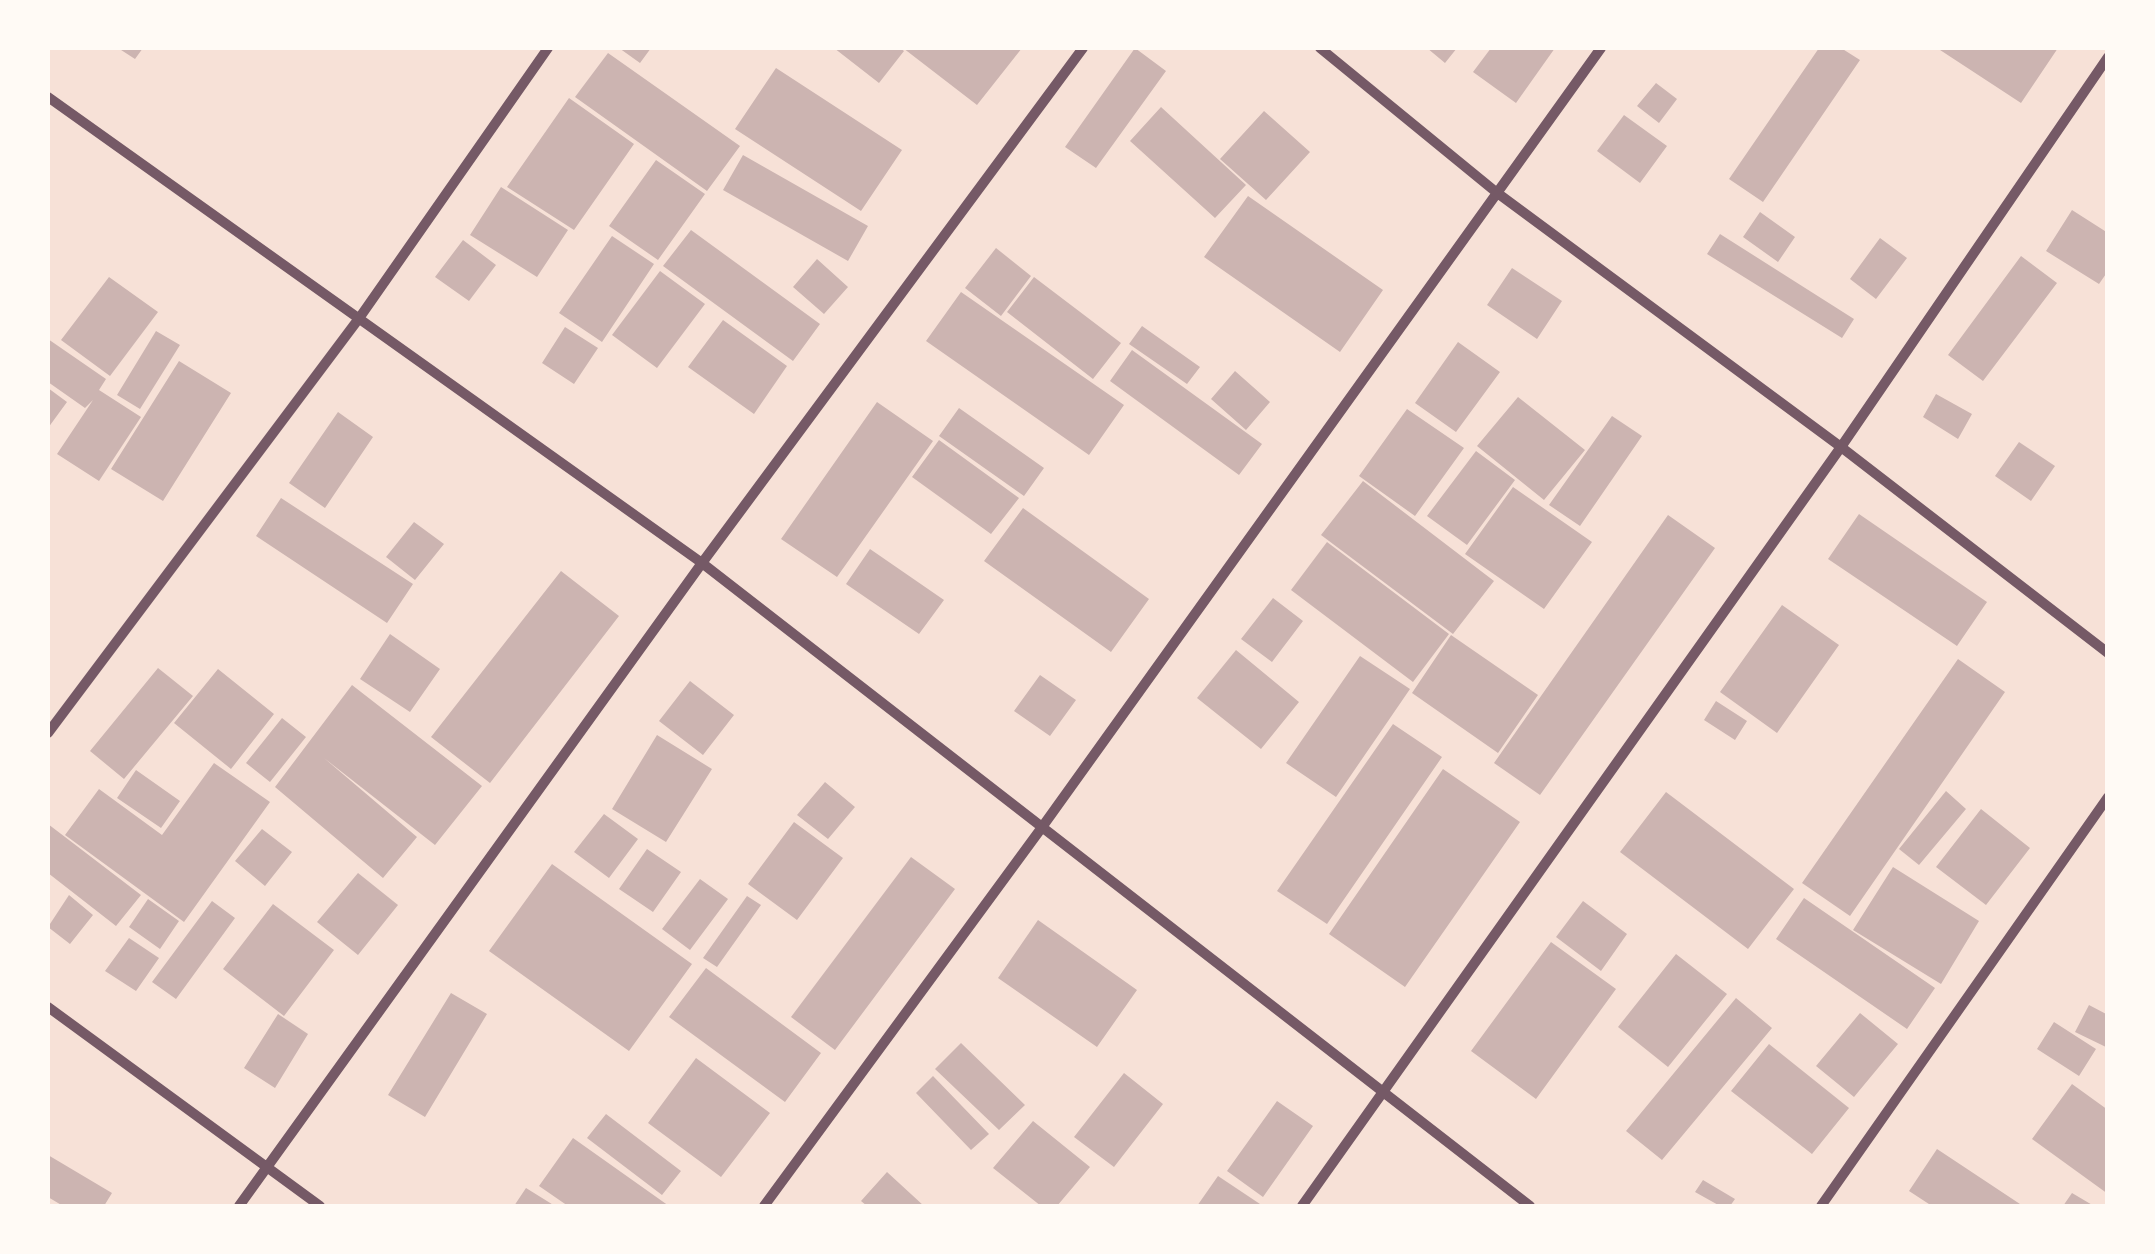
<!DOCTYPE html>
<html>
<head>
<meta charset="utf-8">
<style>
  body { margin:0 }
  #map { position:relative; width:2155px; height:1254px; overflow:hidden; background:#f7e1d7; font-family:"Noto Sans",sans-serif }
  canvas { display:block }
  .frame { position:absolute; inset:0; border:50px solid #fffaf5; pointer-events:none }
</style>
</head>
<body>
<div id="map">
<canvas width="2155" height="1254"></canvas>
<div class="frame"></div>
</div>
<script>
const g = document.querySelector('canvas').getContext('2d');
g.lineJoin = 'round';
function fillPath(path, color) { g.fillStyle = color; g.fill(path, 'evenodd'); }
const toPath = rows => new Path2D(rows.map(r => 'M' + r).join(''));
function stroke(path, color, width, dash) { g.strokeStyle = color; g.lineWidth = width; g.lineCap = dash ? 'butt' : 'round'; g.setLineDash(dash || []); g.stroke(path); }
fillPath(toPath([
  [118,48,143,48,135,59],
  [619,48,651,48,640,63],
  [834,48,900,48,904,51,879,83],
  [903,48,1022,48,977,105],
  [1135,48,1166,71,1096,168,1065,147],
  [1427,48,1457,48,1445,63],
  [1491,48,1555,48,1516,103,1473,72],
  [1819,48,1841,48,1860,60,1763,202,1729,179],
  [1937,48,2058,48,2021,103],
  [608,53,740,146,707,191,575,97],
  [776,68,902,150,861,211,735,129],
  [1656,83,1677,99,1659,123,1637,106],
  [569,98,634,144,574,230,507,187],
  [1161,107,1246,185,1215,218,1130,141],
  [1264,111,1310,152,1266,200,1220,159],
  [1624,115,1667,146,1640,183,1597,151],
  [743,155,868,226,848,261,723,190],
  [656,160,705,194,658,260,609,226],
  [501,187,568,230,537,277,470,235],
  [1248,196,1383,290,1340,352,1204,257],
  [2072,210,2108,233,2108,271,2099,284,2046,251],
  [1760,212,1795,237,1778,262,1743,237],
  [691,230,820,324,793,361,663,266],
  [1720,234,1854,319,1842,338,1707,254],
  [612,236,654,264,602,342,559,313],
  [1880,238,1907,258,1876,299,1850,279],
  [463,240,496,265,469,301,435,277],
  [996,248,1031,276,1001,316,965,288],
  [2021,256,2057,283,1983,381,1948,355],
  [817,259,848,287,824,314,793,287],
  [1512,268,1562,301,1537,339,1487,305],
  [660,271,705,304,657,368,612,335],
  [109,277,158,312,110,376,61,340],
  [1034,277,1121,343,1093,379,1007,312],
  [961,292,1124,405,1089,455,926,341],
  [723,320,787,366,754,414,688,367],
  [1142,326,1200,367,1187,384,1129,344],
  [565,327,598,348,574,384,542,363],
  [156,331,180,345,140,409,117,395],
  [48,339,106,379,99,390,141,417,99,481,57,454,93,400,85,408,48,382],
  [1458,342,1500,372,1456,432,1415,403],
  [1132,350,1262,444,1239,475,1110,381],
  [179,361,231,393,163,501,111,469],
  [1235,371,1270,402,1246,430,1211,399],
  [48,388,67,402,48,428],
  [1936,394,1972,414,1958,439,1923,417],
  [1518,397,1585,450,1544,500,1477,446],
  [877,402,933,441,837,577,781,539],
  [959,408,1044,468,1024,496,939,436],
  [1407,409,1464,448,1415,516,1359,476],
  [338,412,373,437,325,508,289,483],
  [1612,416,1642,436,1580,526,1549,505],
  [939,440,1019,498,991,534,912,477],
  [2019,442,2055,466,2031,501,1995,476],
  [1476,451,1515,480,1467,545,1427,516],
  [1363,481,1494,581,1453,634,1321,535],
  [1513,487,1592,542,1544,609,1465,554],
  [281,498,413,584,387,623,256,536],
  [1023,508,1149,599,1111,652,984,561],
  [1859,514,1987,602,1957,646,1828,559],
  [1668,515,1715,548,1540,795,1494,763],
  [414,522,444,544,415,580,386,557],
  [1327,542,1449,634,1413,682,1291,590],
  [870,549,944,600,919,634,846,584],
  [561,571,619,616,490,783,431,737],
  [1273,598,1303,621,1272,662,1241,639],
  [1782,605,1839,645,1777,733,1720,692],
  [390,634,440,669,410,712,360,679],
  [1451,635,1538,695,1498,753,1412,693],
  [1236,650,1299,702,1261,749,1197,698],
  [1360,656,1410,689,1336,797,1286,763],
  [1958,659,2005,692,1850,916,1802,883],
  [158,668,193,696,124,779,90,751],
  [218,669,274,714,231,769,174,723],
  [1040,675,1076,700,1050,736,1014,711],
  [690,681,734,715,703,755,659,721],
  [352,685,482,786,435,845,324,758,417,837,383,878,275,787],
  [1716,701,1747,721,1735,740,1704,720],
  [282,718,306,737,270,782,246,763],
  [1393,724,1442,757,1327,924,1277,891],
  [657,735,712,769,666,842,612,809],
  [214,763,270,802,184,922,65,835,99,789,162,835],
  [1443,769,1520,822,1405,987,1329,934],
  [136,770,180,801,161,828,117,798],
  [825,782,855,807,828,839,797,815],
  [1946,791,1966,809,1919,865,1899,849],
  [1666,792,1794,889,1748,949,1620,852],
  [1981,809,2030,848,1986,905,1936,867],
  [604,814,638,839,609,878,574,852],
  [794,822,843,858,797,920,748,884],
  [48,824,141,895,116,926,48,873],
  [262,829,292,852,265,886,235,861],
  [647,849,681,872,653,912,619,889],
  [911,857,955,889,835,1050,791,1017],
  [552,864,692,964,629,1051,489,951],
  [1893,867,1979,921,1941,984,1853,930],
  [358,873,398,905,358,955,317,922],
  [700,879,728,899,690,950,662,929],
  [69,895,93,915,70,944,48,927],
  [747,896,761,905,717,967,703,958],
  [1804,898,1935,988,1907,1029,1776,939],
  [148,899,179,921,160,949,129,927],
  [212,901,235,918,176,999,152,982],
  [1583,901,1627,934,1601,971,1556,937],
  [273,904,334,950,284,1016,223,969],
  [1038,920,1137,990,1097,1047,998,978],
  [129,938,159,958,136,991,105,971],
  [1551,942,1616,989,1536,1099,1471,1051],
  [1676,954,1727,994,1668,1067,1618,1027],
  [706,968,821,1053,785,1102,669,1017],
  [451,993,487,1014,425,1117,388,1095],
  [1736,998,1772,1028,1662,1160,1626,1131],
  [2089,1005,2108,1015,2108,1048,2075,1032],
  [1860,1013,1898,1044,1854,1097,1816,1066],
  [278,1014,308,1034,275,1088,244,1068],
  [2054,1022,2096,1049,2079,1076,2037,1049],
  [961,1043,1025,1105,999,1130,935,1069],
  [1769,1044,1849,1108,1812,1154,1731,1091],
  [696,1058,770,1113,721,1177,648,1123],
  [1124,1073,1163,1104,1114,1167,1074,1137],
  [933,1076,989,1134,971,1150,916,1093],
  [2072,1084,2108,1110,2108,1194,2032,1139],
  [1277,1101,1313,1126,1263,1197,1227,1171],
  [606,1114,681,1171,662,1195,587,1138],
  [1033,1121,1090,1167,1057,1206,1041,1206,993,1168],
  [573,1138,669,1206,568,1206,539,1186],
  [1937,1149,2023,1206,1932,1206,1909,1191],
  [48,1155,112,1193,104,1206,63,1206,48,1197],
  [887,1172,924,1206,867,1206,861,1201],
  [1218,1176,1263,1206,1197,1206],
  [1703,1180,1735,1199,1730,1206,1720,1206,1695,1192],
  [526,1188,555,1206,514,1206],
  [2072,1193,2094,1206,2063,1206]
]), '#ccb4b1');
stroke(toPath([
  [1320,48,1496,192,1841,447,2108,653],
  [48,97,702,563,1530,1206],
  [48,733,360,317,548,48],
  [48,1007,320,1206],
  [239,1206,702,563,1083,48],
  [764,1206,1040,830,1601,48],
  [1302,1206,1841,447,2108,57],
  [1821,1206,2108,797]
]), '#755966', 10);
</script>
</body>
</html>
